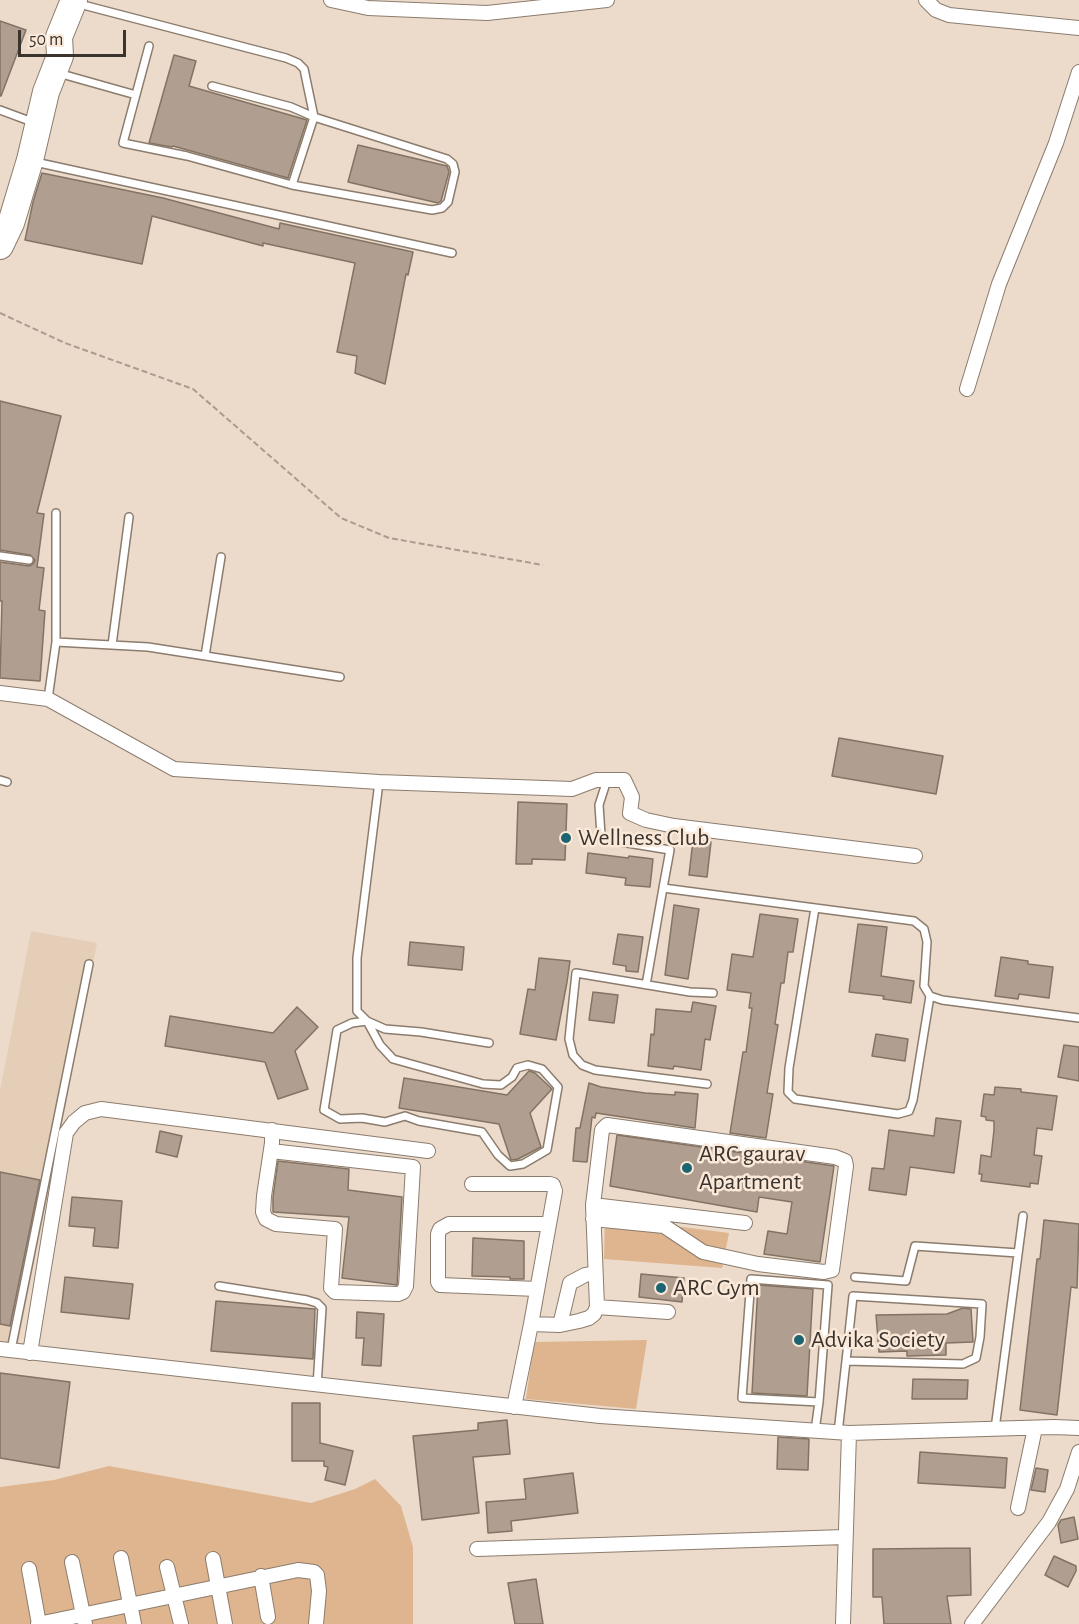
<!DOCTYPE html>
<html>
<head>
<meta charset="utf-8">
<style>
  body { margin:0 }
  #map { position:relative; width:1079px; height:1624px; overflow:hidden; background:#ecdbcb; font-family:"Alegreya Sans",sans-serif }
  canvas { display:block }
  .scale { position:absolute; left:18px; top:30px; width:108px; height:27px; box-sizing:border-box; border:3px solid #3b342e; border-top:0; padding-left:8px; font-size:18px; line-height:21px; white-space:nowrap; color:#3b342e; -webkit-text-stroke:4px #fae8d8; paint-order:stroke }
</style>
</head>
<body>
<div id="map">
<canvas width="1079" height="1624"></canvas>
<div class="scale">50 m</div>
</div>
<script>
const g = document.querySelector('canvas').getContext('2d');
g.lineJoin = 'round';
function fillPath(path, color) { g.fillStyle = color; g.fill(path, 'evenodd'); }
const toPath = rows => new Path2D(rows.map(r => 'M' + r).join(''));
function stroke(path, color, width, dash) { g.strokeStyle = color; g.lineWidth = width; g.lineCap = dash ? 'butt' : 'round'; g.setLineDash(dash || []); g.stroke(path); }
function drawText(font, color, halo, rows, align = 'center') {
  g.font = font + ' "Alegreya Sans",sans-serif'; g.lineWidth = 5; g.setLineDash([]); g.textBaseline = 'middle'; g.strokeStyle = halo; g.fillStyle = color; for (const [text, x, y, turn = 0] of rows) {
    g.save(); g.translate(x, y); g.rotate((+turn || 0) * Math.PI / 180); g.textAlign = isNaN(turn) ? turn : align; if (halo) g.strokeText(text, 0, 0); g.fillText(text, 0, 0); g.restore();
  }
}
fillPath(toPath([
  [31,931,97,943,18,1345,0,1342,0,1091]
]), '#e5ceb8');
fillPath(toPath([
  [605,1217,729,1233,722,1268,604,1259],
  [647,1340,636,1409,526,1399,534,1342],
  [109,1466,311,1503,355,1489,375,1479,401,1506,413,1547,413,1624,0,1624,0,1487,54,1480]
]), '#deb58e');
const building = toPath([
  [0,21,26,30,1,96,0,96,0,21],
  [174,55,196,61,189,86,307,120,288,178,173,146,172,147,149,143,174,55],
  [358,145,447,166,449,172,441,201,438,203,348,182,358,145],
  [42,173,163,198,279,229,280,223,413,252,408,275,406,274,385,384,355,373,357,356,337,352,355,263,263,243,263,246,152,216,142,264,25,240,33,202,42,173],
  [0,401,61,416,37,513,44,514,37,567,44,568,39,610,45,611,40,681,0,678,2,601,0,601,0,562,29,566,33,564,35,560,30,555,0,550,0,401],
  [839,738,943,756,936,794,832,776,839,738],
  [518,802,567,804,565,860,532,859,532,864,516,864,518,802],
  [693,840,711,842,707,877,689,875,693,840],
  [588,853,628,858,629,856,653,859,650,887,625,885,626,878,586,873,588,853],
  [674,905,699,909,688,979,665,975,674,905],
  [760,914,798,919,793,952,788,952,784,983,781,983,775,1024,778,1025,767,1093,773,1094,766,1138,730,1133,743,1052,746,1052,752,1008,749,1008,751,993,727,990,732,954,753,957,760,914],
  [858,924,887,927,881,976,914,981,911,1003,883,999,884,996,849,992,858,924],
  [618,934,643,937,638,972,626,971,626,966,613,964,618,934],
  [410,942,464,947,462,970,408,965,410,942],
  [1001,957,1028,961,1028,964,1053,967,1049,998,1019,994,1018,999,995,996,1001,957],
  [539,958,570,961,567,982,556,1040,520,1034,528,989,535,990,539,958],
  [593,992,618,995,614,1023,589,1020,593,992],
  [693,1002,716,1006,710,1040,705,1039,701,1070,674,1066,673,1069,648,1066,651,1034,654,1035,656,1009,691,1012,693,1002],
  [297,1007,318,1027,295,1051,308,1089,278,1099,265,1062,165,1046,170,1016,273,1033,297,1007],
  [876,1034,908,1039,905,1061,872,1056,876,1034],
  [1064,1045,1079,1047,1079,1081,1058,1077,1064,1045],
  [529,1071,535,1073,552,1089,530,1113,541,1147,518,1159,511,1160,499,1124,399,1108,404,1078,507,1095,529,1071],
  [589,1083,601,1087,645,1093,675,1095,675,1092,698,1094,695,1128,596,1113,595,1118,592,1117,587,1162,573,1161,576,1128,580,1128,589,1083],
  [995,1087,1021,1089,1021,1092,1057,1096,1052,1130,1037,1128,1034,1155,1042,1156,1038,1184,1030,1183,1030,1187,981,1181,982,1174,979,1174,981,1155,991,1157,994,1130,994,1121,986,1120,986,1117,981,1116,984,1094,994,1095,995,1087],
  [936,1118,961,1121,954,1173,910,1167,906,1195,869,1190,872,1168,884,1169,889,1130,934,1136,936,1118],
  [160,1131,182,1136,177,1157,156,1152,160,1131],
  [617,1135,834,1166,820,1262,764,1254,768,1231,787,1234,792,1202,759,1197,757,1212,610,1186,617,1135],
  [278,1161,349,1169,348,1190,402,1197,397,1285,342,1278,349,1217,273,1212,273,1197,278,1161],
  [0,1172,40,1180,10,1326,0,1324,0,1172],
  [72,1197,122,1201,118,1248,93,1246,95,1228,69,1226,72,1197],
  [1044,1220,1079,1224,1077,1288,1071,1287,1057,1415,1020,1410,1037,1259,1040,1259,1044,1220],
  [473,1238,524,1241,524,1279,510,1279,510,1277,472,1276,473,1238],
  [641,1274,684,1278,682,1302,639,1297,641,1274],
  [65,1277,133,1284,129,1319,61,1312,65,1277],
  [758,1285,813,1289,807,1396,752,1393,758,1285],
  [216,1301,315,1309,313,1359,211,1351,216,1301],
  [963,1308,971,1309,973,1342,946,1343,946,1355,907,1356,907,1351,879,1352,876,1315,947,1314,963,1308],
  [357,1312,384,1314,381,1366,362,1365,364,1338,356,1338,357,1312],
  [0,1373,70,1382,59,1468,0,1458,0,1373],
  [913,1379,968,1380,967,1399,912,1399,913,1379],
  [292,1403,320,1403,320,1443,353,1451,345,1485,325,1480,328,1467,324,1466,324,1461,292,1461,292,1403],
  [507,1420,510,1454,473,1457,479,1513,422,1520,413,1436,478,1430,478,1423,507,1420],
  [778,1437,809,1439,808,1470,777,1469,778,1437],
  [920,1452,1007,1458,1005,1488,918,1483,920,1452],
  [1036,1468,1048,1470,1045,1492,1031,1490,1036,1468],
  [573,1473,578,1513,511,1521,512,1531,488,1533,486,1502,526,1499,524,1479,573,1473],
  [1074,1517,1078,1539,1061,1543,1058,1525,1061,1520,1074,1517],
  [970,1548,971,1595,947,1596,951,1624,884,1624,882,1597,873,1597,873,1549,970,1548],
  [1054,1556,1076,1566,1076,1571,1068,1587,1045,1575,1054,1556],
  [536,1579,543,1624,515,1624,508,1583,536,1579]
]);
fillPath(building, '#b09f90');
stroke(building, '#827364', 1.5);
const lane = toPath([
  [87,6,286,58,298,63,304,69,314,117,447,159,453,164,455,172,448,202,442,208,432,210,292,185,314,117,291,107,212,86],
  [149,46,123,143,187,156,292,185],
  [58,73,136,95],
  [0,110,35,123],
  [35,162,452,253],
  [0,556,29,560],
  [56,642,148,647,340,677],
  [112,645,129,517],
  [205,656,221,557],
  [48,699,56,642,56,513],
  [0,780,7,782],
  [607,780,599,805,601,835,604,838,615,841,670,850,663,888,914,921,924,929,927,942,924,986,930,996,942,1000,1079,1018],
  [379,782,357,958,357,1011,367,1021,385,1029,421,1032,489,1043],
  [815,908,789,1068,788,1092,795,1099,898,1114,909,1111,913,1100,930,996],
  [646,985,663,888],
  [367,1021,380,1045,393,1059,483,1084,501,1085,512,1077,517,1068,528,1065,542,1069,558,1087,547,1150,523,1164,510,1166,498,1155,482,1132,419,1121,405,1116,385,1122,362,1118,340,1119,324,1110,337,1030,352,1023,367,1021],
  [707,1084,595,1070,582,1065,573,1055,569,1039,576,973,690,992,713,993],
  [855,1277,906,1281,915,1246,1018,1253],
  [751,1279,828,1285,819,1402,742,1398,751,1279],
  [219,1286,307,1300,317,1303,322,1308,317,1386],
  [11,1350,89,964],
  [995,1429,1023,1216],
  [815,1431,819,1402],
  [838,1433,846,1361,963,1364,976,1358,980,1337,982,1304,853,1296,846,1361]
]);
const street = toPath([
  [331,0,368,8,487,13,607,0],
  [926,0,936,10,949,15,1079,28],
  [967,389,999,284,1056,143,1079,72],
  [0,693,48,699,174,769,379,782,572,789,596,780,624,780,632,797,630,813,646,820,674,826,915,856],
  [271,1151,413,1167,406,1286,403,1292,398,1294,335,1292,331,1288,335,1229,276,1224,266,1219,263,1212,264,1196,272,1143,272,1130],
  [472,1184,550,1184,553,1185,555,1191,531,1324],
  [593,1219,664,1226,703,1252,758,1264,824,1272,832,1270,846,1166,845,1161,835,1157,607,1125,602,1130,593,1205],
  [537,1289,440,1285,438,1282,438,1234,440,1229,449,1224,549,1224],
  [597,1307,668,1312],
  [560,1325,570,1283,585,1275,595,1273],
  [0,1349,600,1416,849,1433,1054,1427,1079,1428],
  [30,1353,66,1133,74,1122,85,1113,101,1109,428,1151],
  [514,1407,531,1324,560,1325,579,1321,589,1318,594,1314,597,1307,593,1205,745,1223],
  [1018,1508,1035,1428],
  [477,1549,845,1537],
  [121,1558,134,1624],
  [213,1559,225,1624],
  [72,1562,85,1624],
  [167,1567,181,1624],
  [29,1569,39,1624],
  [261,1576,268,1617],
  [38,1624,298,1570,314,1572,317,1575,319,1591,316,1624],
  [843,1624,849,1433],
  [972,1624,1049,1522,1067,1489,1079,1452]
]);
const highway = toPath([
  [0,246,11,223,30,160,46,92,60,56,59,37,74,0]
]);
stroke(lane, '#8c7c6d', 10);
stroke(street, '#8c7c6d', 16);
stroke(highway, '#8c7c6d', 28);
stroke(toPath([
  [0,313,65,343,193,389,341,518,389,538,543,565]
]), '#a99c8f', 2, [6, 3]);
stroke(lane, '#fff', 7);
stroke(street, '#fff', 14);
stroke(highway, '#fff', 26);
for (const [x, y, r, color] of [
  [566,838,6,"#1d6473"],
  [687,1168,6,"#1d6473"],
  [661,1288,6,"#1d6473"],
  [799,1340,6,"#1d6473"]
]) { const dot = new Path2D(); dot.arc(x, y, r, 0, 2 * Math.PI); g.fillStyle = color; g.fill(dot); stroke(dot, '#fae8d8', 2); }
drawText('24px', '#3b342e', '#fae8d8', [
  ["Wellness Club",578,838],
  ["ARC gaurav",699,1154],
  ["Apartment",699,1182],
  ["ARC Gym",673,1288],
  ["Advika Society",811,1340]
], 'left');
</script>
</body>
</html>
